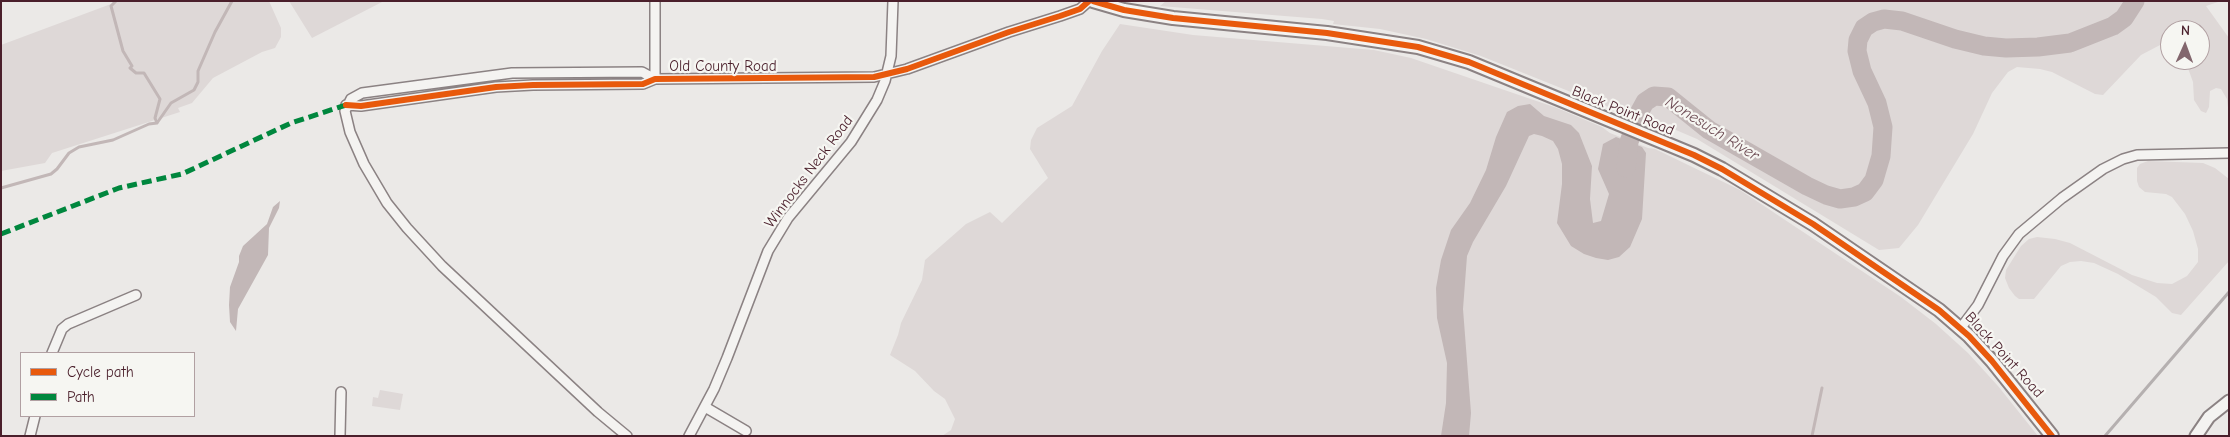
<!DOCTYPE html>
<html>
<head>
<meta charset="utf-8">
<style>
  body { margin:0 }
  #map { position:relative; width:2230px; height:437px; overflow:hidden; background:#ebe9e7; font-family:"Comic Neue",sans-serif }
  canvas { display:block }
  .frame { position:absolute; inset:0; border:2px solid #4a1f2b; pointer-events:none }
  .legend { position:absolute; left:20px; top:352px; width:175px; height:65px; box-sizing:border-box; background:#f6f6f2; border:1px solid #b1a0a2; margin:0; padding:6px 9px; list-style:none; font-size:15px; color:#4a1f2b }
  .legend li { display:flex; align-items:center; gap:10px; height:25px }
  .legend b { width:25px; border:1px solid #b1a0a2 }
  .north { position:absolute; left:2160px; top:20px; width:50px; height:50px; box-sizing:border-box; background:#f6f6f2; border:1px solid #b1a0a2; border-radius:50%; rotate:2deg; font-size:14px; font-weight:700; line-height:20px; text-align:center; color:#4a1f2b }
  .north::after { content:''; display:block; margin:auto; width:18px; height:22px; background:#82666d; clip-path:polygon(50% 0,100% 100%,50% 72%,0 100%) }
</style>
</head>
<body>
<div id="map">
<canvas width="2230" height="437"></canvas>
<div class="frame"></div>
<ul class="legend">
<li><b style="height:6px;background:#e8590c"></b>Cycle path</li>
<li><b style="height:6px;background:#00873e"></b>Path</li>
</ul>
<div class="north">N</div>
</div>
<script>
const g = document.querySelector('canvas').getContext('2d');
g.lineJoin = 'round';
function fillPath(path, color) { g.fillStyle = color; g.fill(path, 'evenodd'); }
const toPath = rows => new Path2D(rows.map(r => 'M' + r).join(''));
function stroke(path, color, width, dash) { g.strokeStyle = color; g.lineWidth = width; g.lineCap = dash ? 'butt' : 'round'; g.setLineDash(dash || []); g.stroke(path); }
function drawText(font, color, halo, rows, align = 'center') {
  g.font = font + ' "Comic Neue",sans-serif'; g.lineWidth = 4.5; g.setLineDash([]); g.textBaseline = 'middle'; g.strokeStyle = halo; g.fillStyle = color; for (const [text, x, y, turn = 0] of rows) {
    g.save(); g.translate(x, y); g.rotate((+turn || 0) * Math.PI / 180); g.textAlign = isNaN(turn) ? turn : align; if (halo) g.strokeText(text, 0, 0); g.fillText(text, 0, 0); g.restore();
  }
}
fillPath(toPath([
  [119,1,269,1,281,28,281,37,275,48,262,52,213,78,192,103,178,108,180,112,52,153,45,163,1,171,1,45],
  [289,1,384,1,312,38],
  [1166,1,2221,1,2206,6,2229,38,2229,116,2227,99,2221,89,2216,88,2210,91,2209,107,2206,113,2201,111,2194,100,2193,82,2185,60,2200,60,2200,30,2170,30,2170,44,2162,44,2141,55,2103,95,2095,94,2052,72,2040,69,2017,67,2008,72,1992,93,1973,134,1918,225,1899,248,1879,250,1697,139,1615,104,1626,114,1481,56,1426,39,1380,29,1333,24,1334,21,1322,19,1160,6],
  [1120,24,1193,35,1374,50,1411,58,1557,108,1602,127,1610,133,1648,148,1655,149,1740,190,1901,297,1936,324,1968,353,1998,386,2038,436,942,436,951,430,955,419,945,399,934,391,915,371,890,355,898,335,901,323,922,280,925,260,966,224,990,212,1002,223,1048,178,1030,149,1031,140,1037,128,1072,106,1102,51],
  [2148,161,2203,163,2215,168,2229,179,2229,261,2181,315,2172,313,2156,297,2118,274,2094,263,2081,261,2070,262,2061,266,2034,299,2019,299,2015,296,2009,288,2005,278,2006,270,2021,246,2029,239,2037,237,2055,239,2070,243,2132,275,2157,283,2172,284,2187,276,2198,262,2198,249,2193,231,2185,214,2172,197,2166,194,2145,192,2139,187,2137,181,2137,168,2140,164],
  [380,390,403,394,400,410,372,406,373,397,378,398]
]), '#ded8d7');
fillPath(toPath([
  [1530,104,1544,116,1571,125,1579,133,1592,166,1590,199,1593,223,1601,221,1609,194,1598,169,1603,144,1616,137,1642,147,1646,153,1642,219,1630,247,1619,257,1608,260,1596,258,1584,254,1571,246,1557,223,1562,184,1562,164,1558,149,1553,141,1542,136,1534,134,1529,136,1506,186,1473,242,1467,256,1463,309,1471,413,1469,436,1441,436,1446,403,1447,363,1437,318,1436,288,1441,260,1451,230,1470,203,1486,170,1496,137,1507,112,1518,106],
  [280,201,279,208,269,228,268,255,238,309,236,331,230,322,229,305,230,287,239,262,239,256,243,246,267,224,273,207]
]), '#c2b7b7');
stroke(toPath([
  [116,1,111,6,123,51,132,66,130,68,136,73,144,73,160,99,155,118,157,123],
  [1,188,51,174,57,169,69,153,79,147,113,140,149,124,157,123,171,103,194,90,198,82,198,71,215,32,232,1],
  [1812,436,1822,388]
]), '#c2b7b7', 3);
stroke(toPath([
  [1626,168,1629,142,1639,113,1645,102,1654,96,1668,97,1709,130,1807,186,1826,195,1840,199,1854,197,1865,192,1874,180,1881,156,1883,127,1877,103,1862,71,1857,51,1858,40,1864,28,1873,22,1884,19,1902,21,1955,39,1984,46,2006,48,2038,47,2070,43,2113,26,2124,18,2135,1]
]), '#c2b7b7', 19);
const minor = toPath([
  [655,79,655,1],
  [346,105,361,106,496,87,533,85,643,84,655,79,874,77,907,69,1009,32,1060,16,1080,9,1089,1],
  [1960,329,1978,305,2003,256,2019,234,2062,198,2103,169,2123,159,2137,155,2229,153],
  [52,353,62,329,68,324,136,295],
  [705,407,746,431],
  [30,436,35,416],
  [340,436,341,392],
  [627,436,598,412,442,266,407,228,387,203,364,164,350,132,345,111,351,99,362,93,512,73,642,72,655,79],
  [689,436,714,389,727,358,768,251,788,218,851,142,877,100,885,81,891,56,893,1]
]);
const tertiary = toPath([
  [2196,436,2209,417,2229,401]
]);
const secondary = toPath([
  [1093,1,1124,10,1173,18,1327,33,1418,47,1469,62,1694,155,1722,169,1813,224,1939,310,1969,336,1992,361,2052,436]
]);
stroke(minor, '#8b8283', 12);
stroke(tertiary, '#8b8283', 15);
stroke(secondary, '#8b8283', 16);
stroke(minor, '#f4f3f1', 9);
stroke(tertiary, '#f4f3f1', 11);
stroke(secondary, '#f4f3f1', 12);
stroke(toPath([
  [2105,436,2229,292]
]), '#b5b0b0', 3);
stroke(toPath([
  [1,234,119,188,182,174,291,123,346,105]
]), '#00873e', 5, [10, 5]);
stroke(toPath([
  [1093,1,1124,10,1173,18,1327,33,1418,47,1469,62,1694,155,1722,169,1813,224,1939,310,1969,336,1992,361,2052,436],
  [346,105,361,106,496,87,533,85,643,84,655,79,874,77,907,69,1009,32,1060,16,1080,9,1089,1]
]), '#e8590c', 6);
drawText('15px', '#4a1f2b', '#f6f6f2', [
  ["Old County Road",723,67],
  ["Black Point Road",1623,111,22],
  ["Winnocks Neck Road",809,172,-53],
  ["Black Point Road",2004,355,48]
]);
drawText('italic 16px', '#6e4d55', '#f6f6f2', [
  ["Nonesuch River",1712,129,32]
]);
</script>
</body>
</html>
